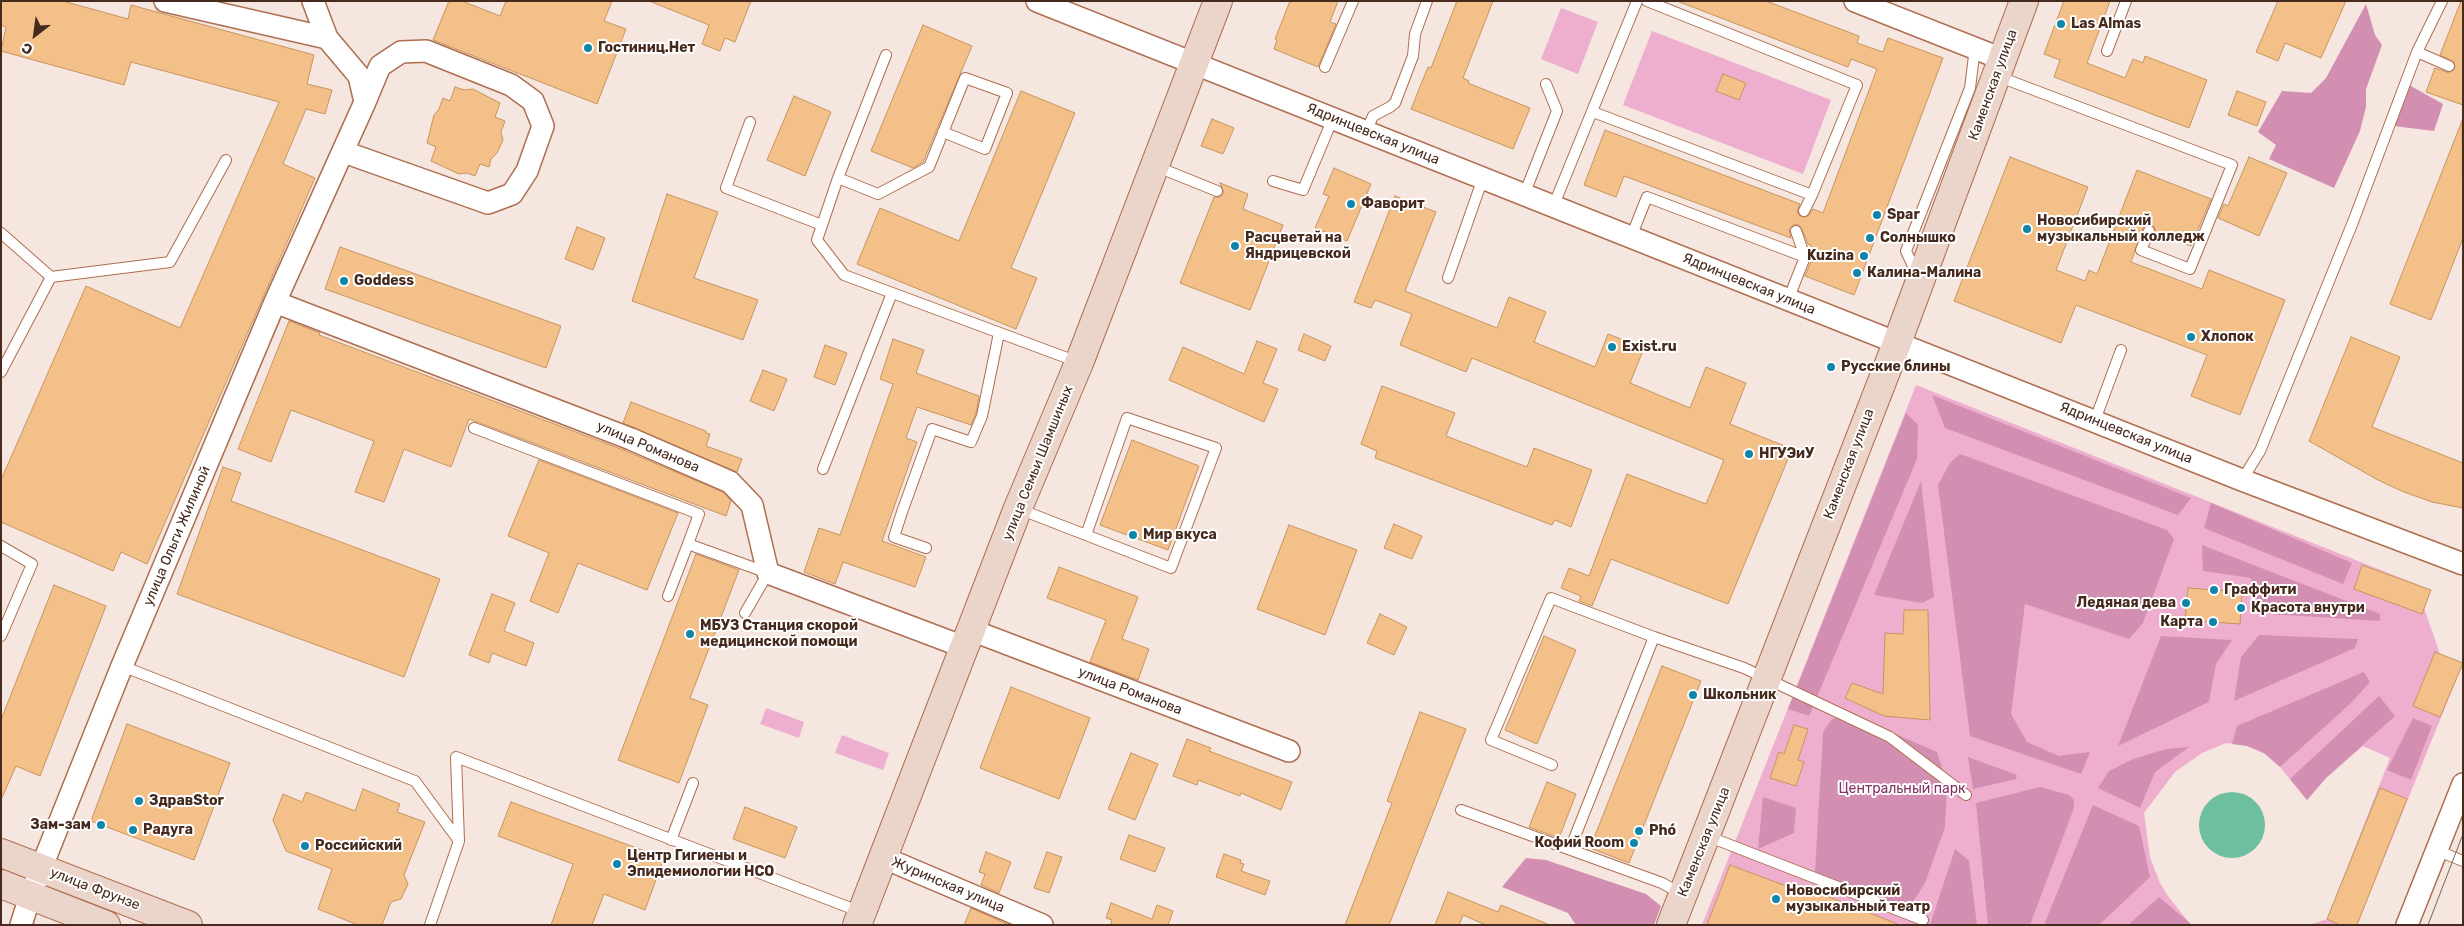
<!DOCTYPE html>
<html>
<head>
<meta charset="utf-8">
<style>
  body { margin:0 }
  #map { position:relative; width:2464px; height:926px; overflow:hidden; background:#f5e6df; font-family:Rubik,sans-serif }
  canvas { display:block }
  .frame { position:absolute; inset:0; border:2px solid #452a1d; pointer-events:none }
  .north { position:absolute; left:10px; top:10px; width:50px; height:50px; -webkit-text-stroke:4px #fff; paint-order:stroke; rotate:210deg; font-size:14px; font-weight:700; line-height:20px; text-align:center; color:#452a1d }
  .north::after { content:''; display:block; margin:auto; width:18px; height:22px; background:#452a1d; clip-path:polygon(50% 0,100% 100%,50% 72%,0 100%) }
</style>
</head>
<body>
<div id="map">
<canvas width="2464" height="926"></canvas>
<div class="frame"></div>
<div class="north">С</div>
</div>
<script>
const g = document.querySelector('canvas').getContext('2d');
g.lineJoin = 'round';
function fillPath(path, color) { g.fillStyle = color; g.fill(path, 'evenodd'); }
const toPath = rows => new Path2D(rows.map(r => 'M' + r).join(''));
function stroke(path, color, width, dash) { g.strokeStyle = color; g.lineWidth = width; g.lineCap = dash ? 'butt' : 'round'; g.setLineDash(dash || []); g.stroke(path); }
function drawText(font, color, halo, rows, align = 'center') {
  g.font = font + ' Rubik,sans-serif'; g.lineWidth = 4; g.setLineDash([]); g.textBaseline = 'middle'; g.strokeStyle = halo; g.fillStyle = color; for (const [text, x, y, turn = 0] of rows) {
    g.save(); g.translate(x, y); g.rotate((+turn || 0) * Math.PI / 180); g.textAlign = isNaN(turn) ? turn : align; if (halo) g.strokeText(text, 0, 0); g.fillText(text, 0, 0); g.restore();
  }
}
fillPath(toPath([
  [1561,8,1598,22,1578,74,1541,59],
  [1652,31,1831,100,1803,174,1623,105],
  [1916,385,2431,590,2424,608,2440,654,2463,663,2357,925,2309,925,2327,919,2390,758,2363,746,2326,778,2307,800,2280,767,2265,754,2248,746,2226,743,2202,753,2175,772,2144,813,2150,857,2160,883,2168,896,2191,925,1702,925],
  [766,708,804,722,799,738,760,724],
  [842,735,889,753,883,770,835,753]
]), '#eeafcf');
fillPath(toPath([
  [2366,4,2375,35,2382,45,2366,89,2366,107,2360,131,2334,188,2269,159,2276,145,2258,132,2282,91,2311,93,2326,78],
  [2409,85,2443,104,2434,131,2394,126],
  [1932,395,2191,498,2178,515,1945,428],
  [1906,413,1918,425,1917,459,1809,716,1788,709],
  [1960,454,2167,530,2174,539,2143,623,2129,639,2025,604,2011,714,2027,742,2059,756,2090,752,2081,774,1970,736,1938,485,1950,463],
  [1921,481,1934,597,1922,603,1874,595],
  [2211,503,2352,563,2343,584,2204,528],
  [2202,545,2380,614,2380,621,2253,613,2251,578,2203,571],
  [2259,635,2358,639,2355,648,2234,701,2241,657],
  [2161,636,2232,640,2216,664,2209,702,2118,746],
  [2364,672,2370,682,2351,703,2280,767,2264,753,2247,746,2232,744,2237,726],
  [2379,696,2395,716,2326,778,2307,800,2290,779],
  [1845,712,1937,752,1947,784,1945,827,1925,883,1909,908,1815,872,1823,732,1831,720],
  [2413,718,2432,726,2411,780,2387,770],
  [2189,747,2155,772,2140,808,2098,788,2109,771,2133,759,2166,749],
  [1968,757,2017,775,2016,779,1973,789],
  [2040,787,2069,795,2074,800,2074,808,2030,925,1988,925,1976,803],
  [1763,797,1796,808,1794,833,1758,849],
  [2093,805,2139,826,2150,877,2099,925,2044,925],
  [1955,849,1969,861,1977,925,1930,925],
  [1526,858,1546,860,1646,894,1661,906,1654,925,1576,925,1568,913,1502,887],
  [2159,897,2191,924,2191,925,2128,925]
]), '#d38fb2');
fillPath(toPath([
  '2199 825a33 33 0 1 1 66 0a33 33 0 1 1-66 0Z'
]), '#6dbf9f');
const building = toPath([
  [1,1,63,1,128,19,131,5,314,55,307,84,332,90,325,114,306,109,283,164,315,178,147,564,121,552,113,571,1,522,1,480,86,286,180,328,279,102,131,62,124,85,1,51,6,27,1,25,1,1],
  [449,1,462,1,500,16,506,1,612,1,604,21,626,29,597,104,433,40,449,1],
  [649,1,751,1,735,42,725,38,720,51,702,44,709,25,649,1],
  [1290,1,1338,1,1330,22,1336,24,1318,67,1274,49,1277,40,1275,39,1290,1],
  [1457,1,1493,1,1463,78,1469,81,1468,83,1530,108,1513,149,1411,109,1428,67,1431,68,1457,1],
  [1677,1,1766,1,1859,36,1857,43,1883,52,1888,38,1943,58,1854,295,1805,276,1812,259,1811,245,1808,244,1802,229,1798,224,1793,225,1789,229,1791,238,1624,176,1616,197,1584,185,1605,130,1800,204,1797,212,1801,217,1808,216,1813,209,1823,213,1877,69,1851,59,1848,67,1677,1],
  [2064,1,2110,1,2087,63,2125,78,2133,59,2143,63,2145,56,2207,80,2189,128,2054,77,2060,60,2044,54,2064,1],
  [2278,1,2346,1,2321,58,2285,43,2278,61,2256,52,2278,1],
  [2461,1,2463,1,2463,105,2426,92,2435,68,2449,73,2455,68,2454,62,2440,55,2461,1],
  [923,25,972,46,923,162,913,168,871,151,923,25],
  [1723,74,1746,83,1739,100,1716,91,1723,74],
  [455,87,464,90,473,89,500,103,495,117,505,121,501,132,503,140,497,153,491,159,489,167,480,164,475,176,467,173,459,174,431,161,436,147,427,143,434,115,439,109,443,98,450,101,455,87],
  [1021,91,1075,113,1011,268,1037,278,1016,329,857,264,880,208,959,241,1021,91],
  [2237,91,2266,102,2257,126,2228,115,2237,91],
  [794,96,831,112,805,176,767,160,794,96],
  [1212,119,1234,128,1223,154,1201,146,1212,119],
  [2462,121,2463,238,2431,320,2390,304,2462,121],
  [2010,157,2088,187,2056,270,2085,281,2089,270,2097,274,2137,170,2211,199,2191,246,2156,233,2154,226,2148,224,2143,228,2131,262,2202,289,2209,270,2285,300,2240,415,2191,396,2207,355,2076,305,2061,343,1954,301,2010,157],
  [2249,157,2287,173,2259,236,2218,218,2224,204,2228,206,2249,157],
  [1334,168,1371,184,1347,241,1315,228,1329,196,1323,194,1334,168],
  [1220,183,1248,194,1243,209,1283,225,1250,310,1180,283,1214,197,1221,197,1224,193,1220,183],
  [667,194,718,212,694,278,758,300,743,340,632,301,667,194],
  [1395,196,1436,212,1405,291,1497,328,1509,297,1546,312,1534,342,1595,367,1608,334,1644,348,1630,383,1690,408,1706,367,1746,383,1730,424,1792,449,1728,604,1611,559,1592,606,1579,601,1581,596,1561,588,1569,568,1589,576,1627,474,1706,504,1724,460,1472,358,1466,372,1400,345,1412,314,1375,300,1371,308,1354,302,1395,196],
  [577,227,605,238,593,270,565,259,577,227],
  [340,247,561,326,546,368,325,289,340,247],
  [289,321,320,333,319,335,626,451,723,492,731,501,726,516,469,419,451,467,404,449,384,502,355,492,374,441,291,410,271,462,238,449,289,321],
  [1304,334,1331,346,1325,361,1298,350,1304,334],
  [2351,337,2400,357,2372,427,2463,463,2463,508,2432,502,2404,492,2378,480,2309,441,2351,337],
  [893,339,924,350,916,373,979,396,976,413,971,425,917,407,906,438,917,442,882,541,926,557,915,587,843,562,835,584,804,572,819,528,840,535,893,384,880,379,893,339],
  [1257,341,1277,349,1263,383,1278,389,1264,422,1169,380,1183,347,1244,374,1257,341],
  [825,345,847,353,835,385,814,377,825,345],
  [763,370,787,379,774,411,750,401,763,370],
  [1382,386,1455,413,1446,436,1527,467,1534,448,1592,470,1571,527,1555,520,1552,525,1375,458,1377,451,1361,444,1382,386],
  [631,402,706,431,706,433,710,434,706,446,742,459,737,472,623,423,631,402],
  [1132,440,1199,466,1168,550,1100,525,1132,440],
  [539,460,678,513,647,590,578,563,558,613,530,601,549,553,508,536,539,460],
  [223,467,241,473,231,501,440,579,404,677,177,594,223,467],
  [1394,524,1422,536,1412,559,1384,548,1394,524],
  [1289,525,1357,550,1325,635,1257,609,1289,525],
  [696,554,739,570,690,698,708,705,679,783,618,760,696,554],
  [2362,565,2431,590,2422,614,2354,589,2362,565],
  [1059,567,1138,597,1122,639,1149,649,1138,680,1090,662,1106,620,1047,598,1059,567],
  [54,585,106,606,40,776,16,766,1,800,1,720,54,585],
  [2188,588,2242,592,2240,624,2185,620,2188,588],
  [492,594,515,603,504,631,534,643,526,666,492,653,489,663,469,655,492,594],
  [1904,610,1928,610,1930,720,1884,716,1845,698,1852,683,1883,694,1885,633,1903,634,1904,610],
  [1380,614,1407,627,1394,655,1367,643,1380,614],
  [1544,636,1576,650,1537,744,1505,730,1544,636],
  [2435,652,2463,663,2440,717,2413,706,2435,652],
  [1662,666,1701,681,1629,863,1590,848,1662,666],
  [1011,687,1090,718,1059,799,980,768,1011,687],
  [1420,712,1466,729,1389,925,1345,925,1392,803,1387,801,1420,712],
  [127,724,230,763,194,860,91,821,127,724],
  [1794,725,1808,729,1798,760,1804,762,1796,786,1770,778,1779,752,1784,754,1794,725],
  [1187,739,1211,748,1209,751,1292,782,1281,810,1241,793,1240,796,1198,780,1197,785,1173,776,1187,739],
  [1131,753,1158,764,1135,820,1108,809,1131,753],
  [1547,782,1576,794,1559,838,1529,827,1547,782],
  [2380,788,2407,799,2357,925,2340,925,2327,919,2380,788],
  [363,789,400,804,397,812,425,822,404,875,408,884,401,899,391,902,382,925,358,925,318,909,332,869,286,851,273,820,283,794,302,802,306,792,355,811,363,789],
  [511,802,664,858,645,910,604,894,592,925,551,925,573,864,498,836,511,802],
  [745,807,797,827,785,858,733,839,745,807],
  [1129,835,1165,848,1155,872,1120,859,1129,835],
  [986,852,1011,862,999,893,981,885,985,874,979,872,986,852],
  [1047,852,1062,857,1049,893,1034,888,1047,852],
  [1224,854,1241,860,1240,863,1244,864,1241,871,1270,881,1265,895,1216,877,1224,854],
  [1730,865,1789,887,1791,882,1900,925,1707,925,1730,865],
  [1448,892,1498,912,1501,905,1550,925,1486,925,1463,915,1459,925,1435,925,1448,892],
  [1111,903,1152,919,1157,905,1173,911,1168,925,1110,925,1112,920,1106,918,1111,903],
  [971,908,1009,925,964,925,971,908]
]);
fillPath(building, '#f4c089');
stroke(building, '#c7945f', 1);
const lane = toPath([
  [2107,51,2126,1],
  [2417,52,2449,66],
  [1325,67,1353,1],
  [1997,76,2232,165,2190,269,2141,250,2149,231],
  [1593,112,1812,195,1857,85,1647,1],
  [750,122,726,188,822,225],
  [943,132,985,149,1007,93,965,78,929,167,878,194,838,178,817,240,844,275,1078,362],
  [1366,132,1373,116,1390,107,1395,103,1413,56,1415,34,1427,1],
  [1155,166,1217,191],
  [838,178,886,55],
  [1273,181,1303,190,1333,118],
  [1524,195,1557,111,1546,84],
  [1553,207,1637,1],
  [1804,211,1812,195],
  [1796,231,1805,257],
  [1,233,51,277],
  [1631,237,1647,197,1805,257,1788,300],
  [1917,275,1906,251,1970,88,1975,48],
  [1448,278,1483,178],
  [1,372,51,277,170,262,226,160],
  [2095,420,2121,350],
  [474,428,699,514,688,544,768,573,745,613],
  [823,469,892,293],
  [2242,480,2260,451,2353,222,2417,52,2442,1],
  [1019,509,1086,535,1171,568,1216,448,1127,418,1086,535],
  [1,546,32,564,1,636],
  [926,548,894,537,902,512,932,429,971,442,982,416,999,333],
  [668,596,688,544],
  [122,666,415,781,459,841],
  [1552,765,1491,740,1551,598,1654,637],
  [1461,810,1662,883,1682,894],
  [1707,836,1923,920],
  [671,840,693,783],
  [1572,844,1654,637,1744,668,1890,737,1966,795],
  [2436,850,2463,861],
  [430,925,459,841,456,757,861,912]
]);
const street = toPath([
  [165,1,327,38],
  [1037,1,2242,480,2463,564],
  [1855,1,2002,59],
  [344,152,488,203,512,194,527,171,543,126,533,101,511,85,426,51,401,52,380,66,365,102],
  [275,302,631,439,730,482,752,505,768,573,964,647],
  [971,630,1289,751],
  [882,857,1042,925],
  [21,925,30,896,122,666,275,302,365,102,359,76,327,38,313,1],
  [2407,925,2463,784]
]);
const secondary = toPath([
  [1,853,188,925],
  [1,884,106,925],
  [857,925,1018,508,1079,363,1218,1],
  [1671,925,1897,343,2024,1]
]);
stroke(lane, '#ae6e4f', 12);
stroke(street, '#ae6e4f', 24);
stroke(secondary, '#ae6e4f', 30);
stroke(lane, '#fff', 10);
stroke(street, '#fff', 21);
stroke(secondary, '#ebd5ca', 28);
stroke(toPath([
  [2428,925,2463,834]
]), '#7b6459', 1);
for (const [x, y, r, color] of [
  [2061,24,5,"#1085aa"],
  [588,48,5,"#1085aa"],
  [1351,204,5,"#1085aa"],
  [1877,215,5,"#1085aa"],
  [2027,229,5,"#1085aa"],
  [1870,238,5,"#1085aa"],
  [1235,246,5,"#1085aa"],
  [1864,256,5,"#1085aa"],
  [1857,273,5,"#1085aa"],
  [344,281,5,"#1085aa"],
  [2191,337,5,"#1085aa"],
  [1612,347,5,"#1085aa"],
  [1831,367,5,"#1085aa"],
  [1749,454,5,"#1085aa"],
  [1133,535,5,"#1085aa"],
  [2214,590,5,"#1085aa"],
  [2186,603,5,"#1085aa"],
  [2241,608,5,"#1085aa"],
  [2213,622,5,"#1085aa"],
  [690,634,5,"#1085aa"],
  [1693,695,5,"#1085aa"],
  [139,801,5,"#1085aa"],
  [101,825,5,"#1085aa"],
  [133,830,5,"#1085aa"],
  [1639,831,5,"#1085aa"],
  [1634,843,5,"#1085aa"],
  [305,846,5,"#1085aa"],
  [617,864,5,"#1085aa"],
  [1776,899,5,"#1085aa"]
]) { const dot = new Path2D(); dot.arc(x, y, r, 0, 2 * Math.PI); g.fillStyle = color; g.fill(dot); stroke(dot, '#fff', 2); }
drawText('bold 14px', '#452a1d', '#fff', [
  ["Las Almas",2071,24],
  ["Гостиниц.Нет",598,48],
  ["Фаворит",1361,204],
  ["Spar",1887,215],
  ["Новосибирский",2037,221],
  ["музыкальный колледж",2037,237],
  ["Расцветай на",1245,238],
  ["Яндрицевской",1245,254],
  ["Солнышко",1880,238],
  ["Kuzina",1854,256,"right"],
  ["Калина-Малина",1867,273],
  ["Goddess",354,281],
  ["Хлопок",2201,337],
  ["Exist.ru",1622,347],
  ["Русские блины",1841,367],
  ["НГУЭиУ",1759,454],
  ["Мир вкуса",1143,535],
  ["Граффити",2224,590],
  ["Ледяная дева",2176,603,"right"],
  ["Красота внутри",2251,608],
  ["Карта",2203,622,"right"],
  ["МБУЗ Станция скорой",700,626],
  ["медицинской помощи",700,642],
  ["Школьник",1703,695],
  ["ЗдравStor",149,801],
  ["Зам-зам",91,825,"right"],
  ["Радуга",143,830],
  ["Phó",1649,831],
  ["Кофий Room",1624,843,"right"],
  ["Российский",315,846],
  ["Центр Гигиены и",627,856],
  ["Эпидемиологии НСО",627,872],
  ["Новосибирский",1786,891],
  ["музыкальный театр",1786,907]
], 'left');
drawText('14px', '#452a1d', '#fff', [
  ["Каменская улица",1993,85,-70],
  ["Ядринцевская улица",1373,134,22],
  ["Ядринцевская улица",1749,284,22],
  ["Ядринцевская улица",2126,433,22],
  ["улица Романова",648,447,23],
  ["улица Семьи Шамшиных",1038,463,-68],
  ["Каменская улица",1849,464,-69],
  ["улица Ольги Жилиной",177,536,-67],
  ["улица Романова",1130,691,21],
  ["Каменская улица",1704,842,-68],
  ["Журинская улица",948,885,23],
  ["улица Фрунзе",95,889,21]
]);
drawText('14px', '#843463', '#fff', [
  ["Центральный парк",1902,789]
]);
</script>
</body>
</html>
